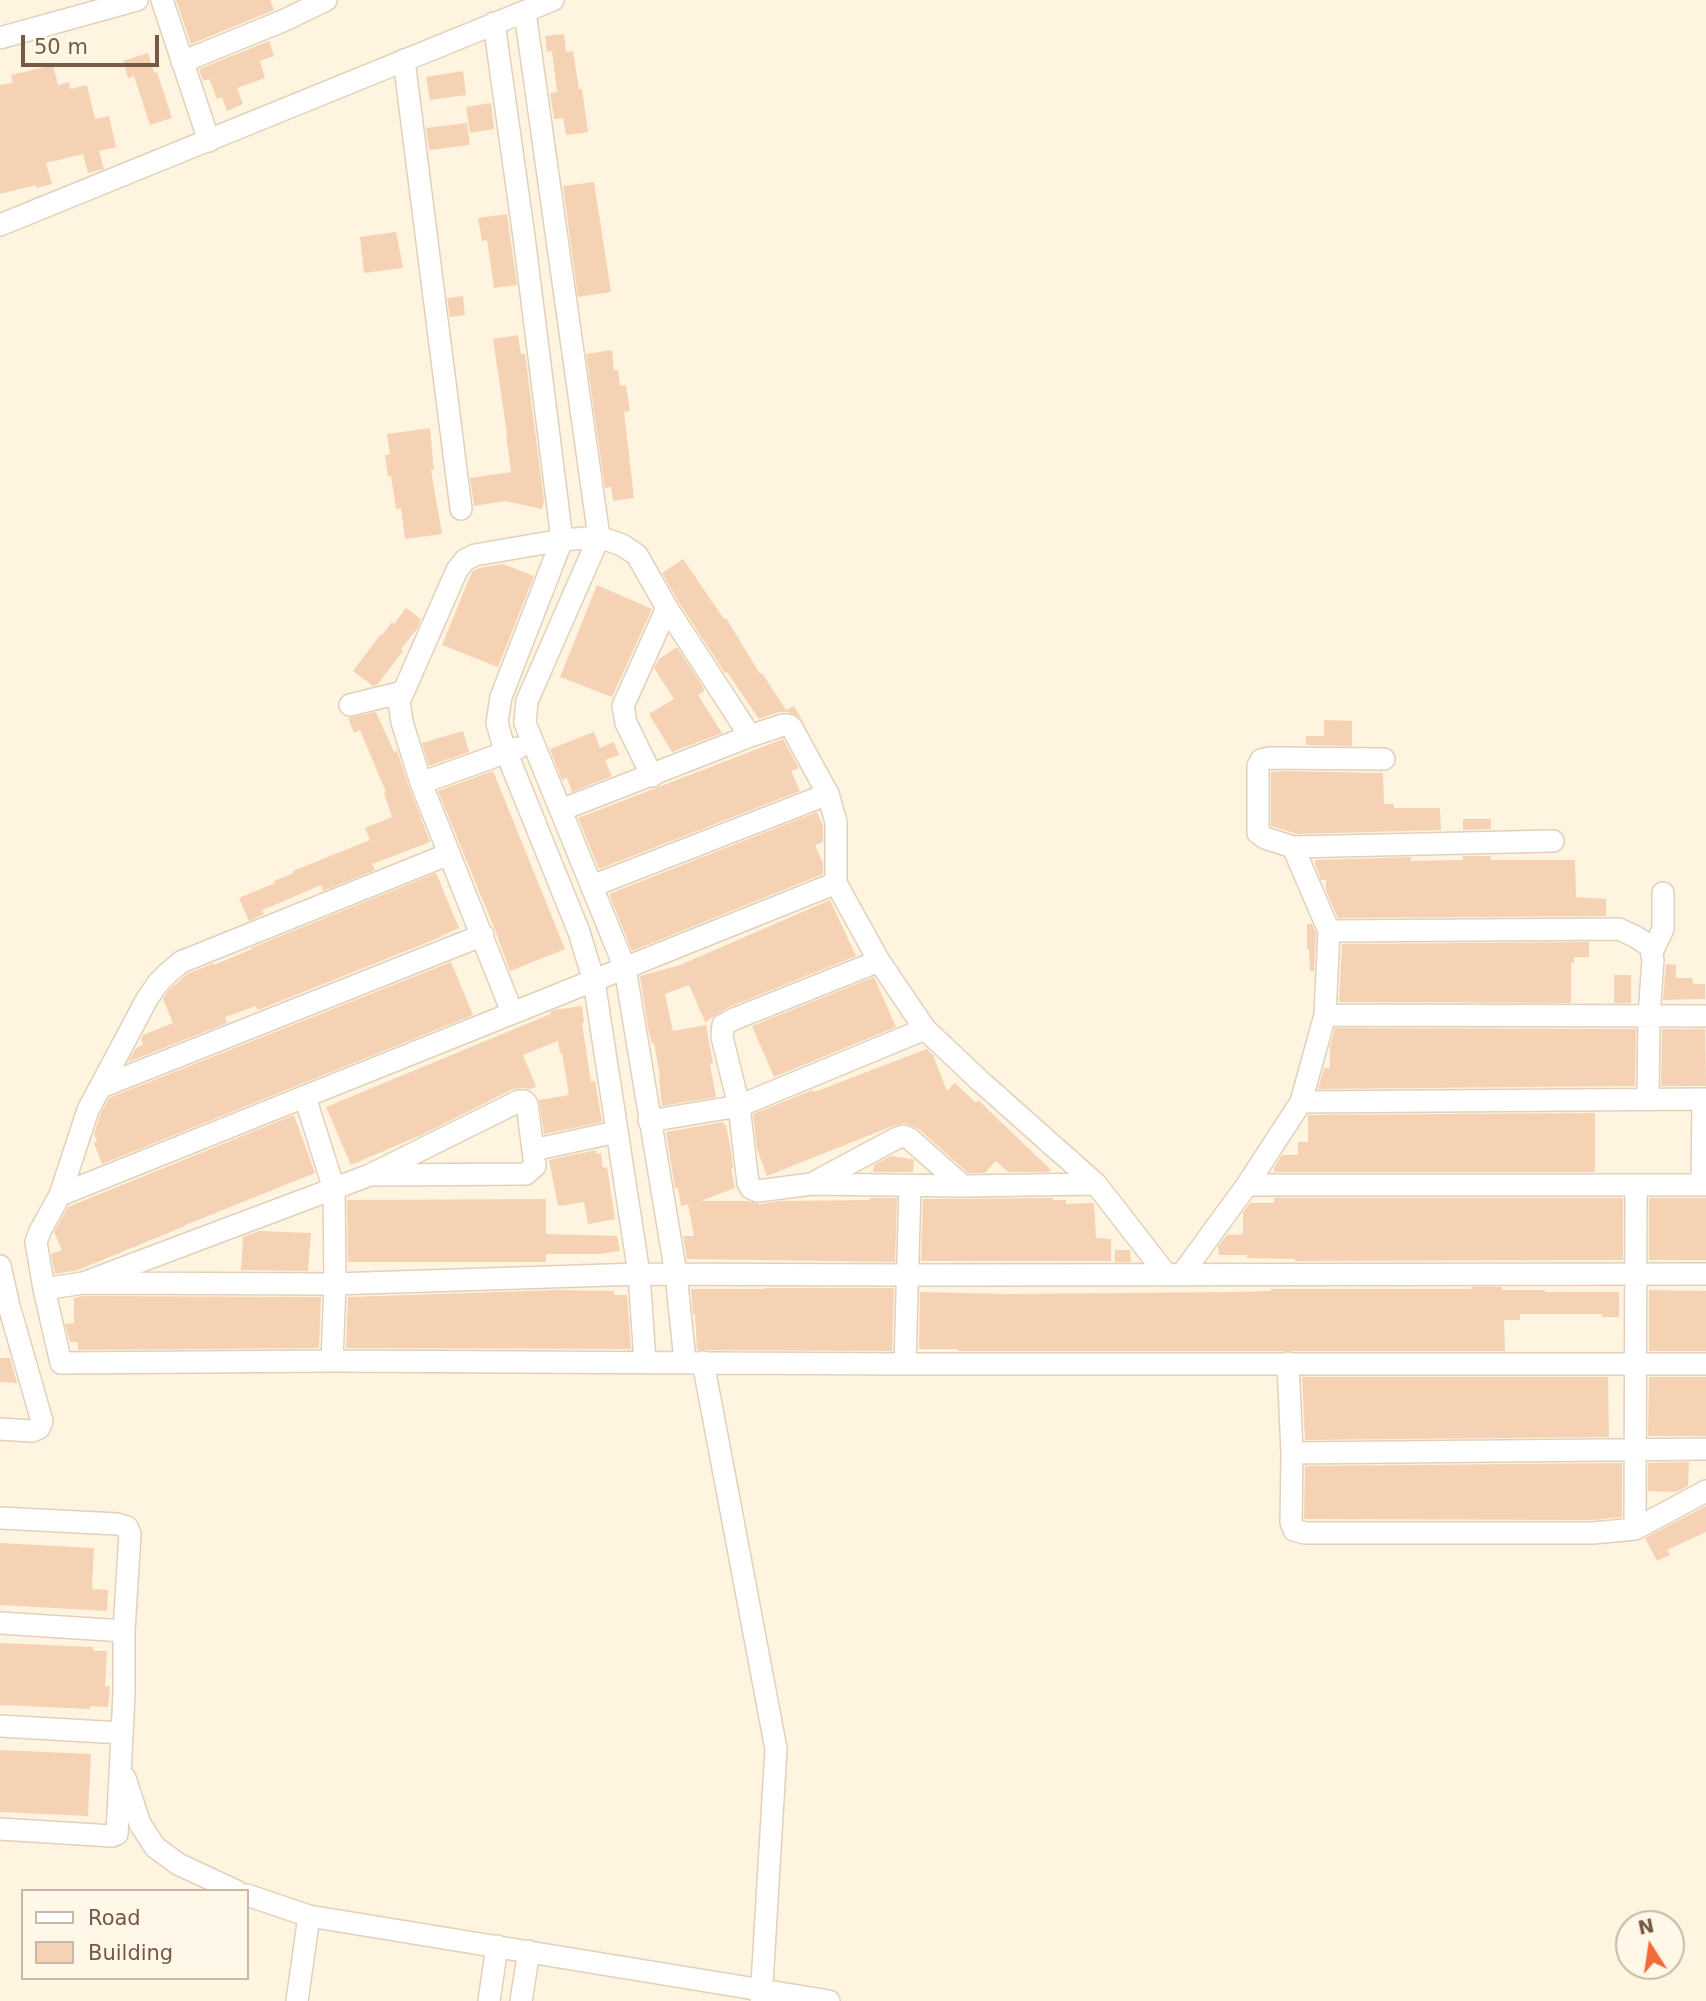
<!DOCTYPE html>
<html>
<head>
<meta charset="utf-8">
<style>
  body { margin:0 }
  #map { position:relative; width:1706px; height:2001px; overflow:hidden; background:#fef4e0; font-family:"DejaVu Sans",sans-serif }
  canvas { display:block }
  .legend { position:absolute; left:21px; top:1889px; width:228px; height:91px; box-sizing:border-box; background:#fff7e8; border:2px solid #c9b8a7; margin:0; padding:9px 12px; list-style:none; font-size:21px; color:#775945 }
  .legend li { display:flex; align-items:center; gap:14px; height:35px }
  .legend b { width:35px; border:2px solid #c9b8a7 }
  .north { position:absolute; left:1615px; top:1910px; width:70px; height:70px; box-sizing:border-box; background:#fff7e8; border:2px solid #c9b8a7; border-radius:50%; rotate:348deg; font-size:19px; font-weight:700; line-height:28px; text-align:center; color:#775945 }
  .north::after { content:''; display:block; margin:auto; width:24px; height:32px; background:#f36a3a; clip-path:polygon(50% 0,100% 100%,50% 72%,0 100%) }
  .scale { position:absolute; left:21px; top:35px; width:138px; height:32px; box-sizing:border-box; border:4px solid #775945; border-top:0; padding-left:9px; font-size:21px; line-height:24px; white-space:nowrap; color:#775945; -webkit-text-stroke:5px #fff7e8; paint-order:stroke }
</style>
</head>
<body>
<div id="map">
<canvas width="1706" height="2001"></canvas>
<ul class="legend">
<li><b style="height:9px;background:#fff"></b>Road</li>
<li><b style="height:19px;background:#f6d2b5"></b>Building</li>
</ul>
<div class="north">N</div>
<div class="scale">50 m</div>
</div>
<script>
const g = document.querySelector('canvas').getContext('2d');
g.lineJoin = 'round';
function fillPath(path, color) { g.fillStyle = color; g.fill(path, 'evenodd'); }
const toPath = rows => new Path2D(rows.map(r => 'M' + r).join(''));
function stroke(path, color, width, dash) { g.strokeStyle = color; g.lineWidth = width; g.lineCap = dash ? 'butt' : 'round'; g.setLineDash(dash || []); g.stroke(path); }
fillPath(toPath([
  [176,0,270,0,274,10,191,44],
  [564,34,566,52,573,51,579,89,582,89,588,132,566,135,563,118,554,119,550,93,557,92,552,51,547,52,545,36],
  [269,41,274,56,260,61,265,78,237,88,243,104,227,111,222,97,217,99,209,79,203,81,199,69],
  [148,53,154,73,157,72,172,118,150,125,134,76,128,78,123,61],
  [53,65,58,85,69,82,70,89,87,85,95,119,109,116,116,147,99,151,104,169,88,173,83,154,46,163,52,184,36,188,36,185,0,194,0,85,13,83,11,75],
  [463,71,466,95,430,100,426,77],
  [491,103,494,129,470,133,466,107],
  [467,123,470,145,429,150,426,128],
  [594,182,611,292,578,297,563,186],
  [507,214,517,285,494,288,487,240,482,241,478,218],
  [396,232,403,268,364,273,360,237],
  [463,296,465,315,450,317,447,298],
  [518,335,521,354,525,354,544,501,542,509,505,501,474,506,470,478,511,472,506,434,507,434,493,339],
  [612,350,614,370,618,370,620,386,626,385,630,411,624,412,634,498,613,501,611,487,605,488,586,354],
  [430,428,434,470,431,470,442,534,405,539,401,508,396,509,391,476,388,476,385,455,390,455,387,434],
  [683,559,724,619,726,618,760,674,762,673,786,710,794,706,806,726,800,718,788,712,779,712,759,719,727,672,725,673,678,601,662,573],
  [503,564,534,576,498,667,442,645,472,572,479,568],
  [597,585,652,609,612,697,560,677],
  [406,608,421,619,417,629,401,649,403,651,377,685,373,686,353,671,381,634,382,635,392,622,394,624],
  [677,647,703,687,704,691,698,695,722,733,672,752,649,714,674,699,654,668,659,659],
  [376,712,394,752,397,751,409,787,430,842,372,864,375,870,323,891,321,885,277,904,262,910,264,914,249,921,239,898,275,883,274,881,294,873,293,871,370,840,365,828,392,817,384,793,386,792,360,730,354,733,348,718],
  [1324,720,1352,721,1352,746,1306,745,1306,736,1324,736],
  [463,731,469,752,429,766,422,743],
  [594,732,600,748,614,742,619,755,605,760,612,776,572,792,567,778,562,780,550,749],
  [783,739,799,768,791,771,800,791,599,869,578,818],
  [493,771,565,949,510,971,495,930,438,791],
  [1283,771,1383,773,1384,804,1394,804,1394,808,1440,808,1441,830,1298,834,1271,826,1271,772],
  [817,812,823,826,823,842,815,845,823,863,823,874,632,951,609,894],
  [1463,819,1491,819,1491,829,1463,830],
  [1463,856,1491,856,1491,860,1575,860,1576,897,1606,899,1606,916,1338,918,1326,891,1326,880,1321,880,1315,864,1315,860,1411,857,1411,861,1463,860],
  [436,873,459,928,441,936,441,937,258,1010,256,1006,225,1017,227,1023,128,1062,136,1048,143,1045,141,1039,143,1035,173,1023,163,999,168,991,187,974,214,963,214,965,252,949,251,948],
  [830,900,856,956,729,1007,705,1022,689,985,665,994,673,1031,706,1025,713,1063,710,1064,716,1097,662,1106,659,1077,660,1077,654,1043,652,1044,648,1028,640,976,680,965],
  [1307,924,1312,924,1316,933,1314,971,1310,971,1309,949,1307,949],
  [1589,942,1589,957,1574,957,1574,963,1571,963,1571,1003,1339,1002,1342,944],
  [451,962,473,1015,102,1164,94,1143,97,1141,94,1134,100,1115,109,1098],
  [1666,964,1676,965,1676,978,1692,978,1693,984,1705,984,1705,999,1663,1000],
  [1614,975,1631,975,1631,1003,1614,1003],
  [874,977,896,1027,774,1077,752,1026],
  [582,1006,584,1023,582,1023,591,1082,595,1081,602,1122,544,1134,539,1100,569,1095,562,1053,560,1053,558,1041,523,1055,536,1087,530,1089,524,1088,513,1089,421,1135,351,1165,326,1107,512,1030,551,1014,550,1012,554,1010],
  [1335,1028,1636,1029,1635,1086,1318,1089,1324,1068,1330,1068,1330,1046],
  [1662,1029,1705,1029,1706,1086,1661,1086],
  [927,1049,933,1055,947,1091,955,1083,976,1103,978,1100,1051,1170,1049,1172,1008,1172,996,1161,985,1173,968,1173,919,1129,904,1123,890,1127,767,1176,757,1149,753,1114,813,1090,814,1092],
  [1595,1113,1595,1172,1274,1172,1274,1168,1282,1155,1298,1155,1298,1142,1308,1142,1308,1115],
  [294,1115,315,1173,183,1226,185,1226,78,1270,55,1274,51,1254,62,1250,54,1232,68,1207],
  [723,1122,724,1125,726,1124,731,1151,733,1168,731,1168,735,1188,701,1201,749,1201,760,1204,780,1201,869,1200,870,1198,897,1198,895,1262,687,1259,683,1236,694,1236,688,1204,681,1206,678,1188,675,1188,666,1132],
  [596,1150,596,1154,601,1153,603,1168,607,1167,615,1219,588,1224,584,1202,558,1206,549,1160],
  [891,1156,912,1159,914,1160,913,1172,873,1172,874,1165],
  [1053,1198,1053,1200,1066,1200,1066,1204,1094,1203,1096,1238,1111,1239,1111,1261,921,1261,923,1199],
  [1274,1198,1623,1198,1623,1260,1295,1261,1295,1259,1247,1258,1247,1255,1219,1255,1218,1246,1227,1235,1243,1234,1243,1213,1250,1203,1274,1203],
  [1649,1198,1706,1198,1706,1260,1649,1260],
  [546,1199,546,1234,617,1236,620,1251,600,1254,546,1254,546,1262,348,1262,347,1200],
  [259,1231,311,1233,308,1271,241,1270,243,1237],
  [1115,1250,1130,1250,1131,1262,1115,1262],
  [1471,1287,1502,1287,1502,1290,1545,1290,1545,1292,1619,1292,1619,1317,1602,1317,1602,1314,1520,1314,1520,1320,1504,1320,1505,1351,958,1351,958,1349,919,1349,920,1292,1008,1294,1236,1292,1271,1291,1271,1289,1471,1289],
  [765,1288,894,1288,892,1351,697,1350,695,1314,693,1314,691,1289,765,1289],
  [557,1290,614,1291,614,1295,627,1295,631,1349,346,1348,348,1297],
  [1649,1290,1706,1291,1706,1351,1649,1351],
  [84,1296,321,1297,319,1348,78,1350,78,1342,70,1342,65,1324,74,1323,74,1298],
  [0,1358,10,1358,17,1383,0,1382],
  [1302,1377,1608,1377,1609,1437,1305,1440],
  [1649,1377,1706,1377,1706,1436,1648,1436],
  [1689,1462,1688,1486,1676,1492,1648,1491,1648,1463],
  [1622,1463,1622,1517,1592,1520,1304,1519,1305,1466],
  [1706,1506,1706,1532,1667,1550,1670,1555,1657,1561,1645,1538],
  [0,1543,94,1548,92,1589,108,1590,107,1611,0,1605],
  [0,1643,93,1647,93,1651,107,1651,105,1686,110,1687,108,1707,90,1706,90,1709,0,1705],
  [0,1750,91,1754,88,1816,0,1812]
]), '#f6d2b5');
const minor = toPath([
  [162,0,209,141],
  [525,12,599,537,527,701,525,723,625,968,676,1274,685,1361],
  [494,23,524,237,562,540,501,697,497,723,503,744,579,932,594,981,639,1274,645,1361],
  [0,38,137,0],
  [404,60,461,509],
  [182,62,285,20,326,0],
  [0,225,553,0],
  [350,705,403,692],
  [652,776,626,723,623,706,667,608],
  [421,783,518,748],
  [561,810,750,736,783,725,788,725,792,728,828,794,836,822,836,883,879,961,925,1029,979,1080,1096,1184,1166,1274],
  [1293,847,1553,841],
  [836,883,60,1195,40,1231,36,1242,44,1289,61,1363,332,1361,905,1364,1706,1364],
  [592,886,828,794],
  [1329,931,1619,929,1636,937,1650,946,1653,960,1649,1016,1648,1099],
  [1652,952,1663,929,1663,893],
  [879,961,734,1019,723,1025,722,1037,739,1106,748,1183,751,1188,758,1191,811,1184,963,1186,1096,1184],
  [512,1012,421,783,402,722,399,702,457,570,465,560,475,555,562,540,599,537,622,545,637,555,667,608,750,736],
  [1325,1015,1706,1016],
  [101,1087,483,935],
  [305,1097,334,1189,335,1284,332,1361],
  [1301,1102,1706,1099],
  [649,1121,739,1106,925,1029],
  [533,1150,616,1132],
  [813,1183,895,1139,903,1136,910,1139,963,1186],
  [1247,1185,1706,1185],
  [1702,1185,1703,1099],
  [60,1195,88,1110,147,999,158,983,167,974,181,962,449,854],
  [0,1266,9,1306,42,1421,39,1428,32,1431,0,1429],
  [1182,1274,1247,1185,1301,1102,1325,1015,1329,931,1293,847,1265,838,1258,833,1258,766,1261,760,1269,758,1384,759],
  [83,1283,335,1284,639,1274,908,1275,1706,1274],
  [44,1289,83,1283,370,1175,519,1101,524,1101,527,1104,535,1166,526,1174,370,1175],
  [703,1362,776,1749,761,2001],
  [1288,1363,1292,1453,1291,1522,1294,1530,1305,1533,1593,1533,1635,1529,1706,1491],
  [905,1364,910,1186],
  [1292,1453,1706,1449],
  [0,1518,117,1524,127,1527,130,1534,124,1631,124,1694,117,1834,112,1836,0,1829],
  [1635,1529,1636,1185],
  [0,1623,124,1631],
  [0,1726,122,1733],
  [125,1778,140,1824,155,1847,178,1864,236,1891],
  [247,1895,309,1916,829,2001],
  [297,2001,309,1916],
  [489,2001,497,1946],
  [521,2001,529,1951]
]);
stroke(minor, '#e3d0bb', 24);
stroke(minor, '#fff', 21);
</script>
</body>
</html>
